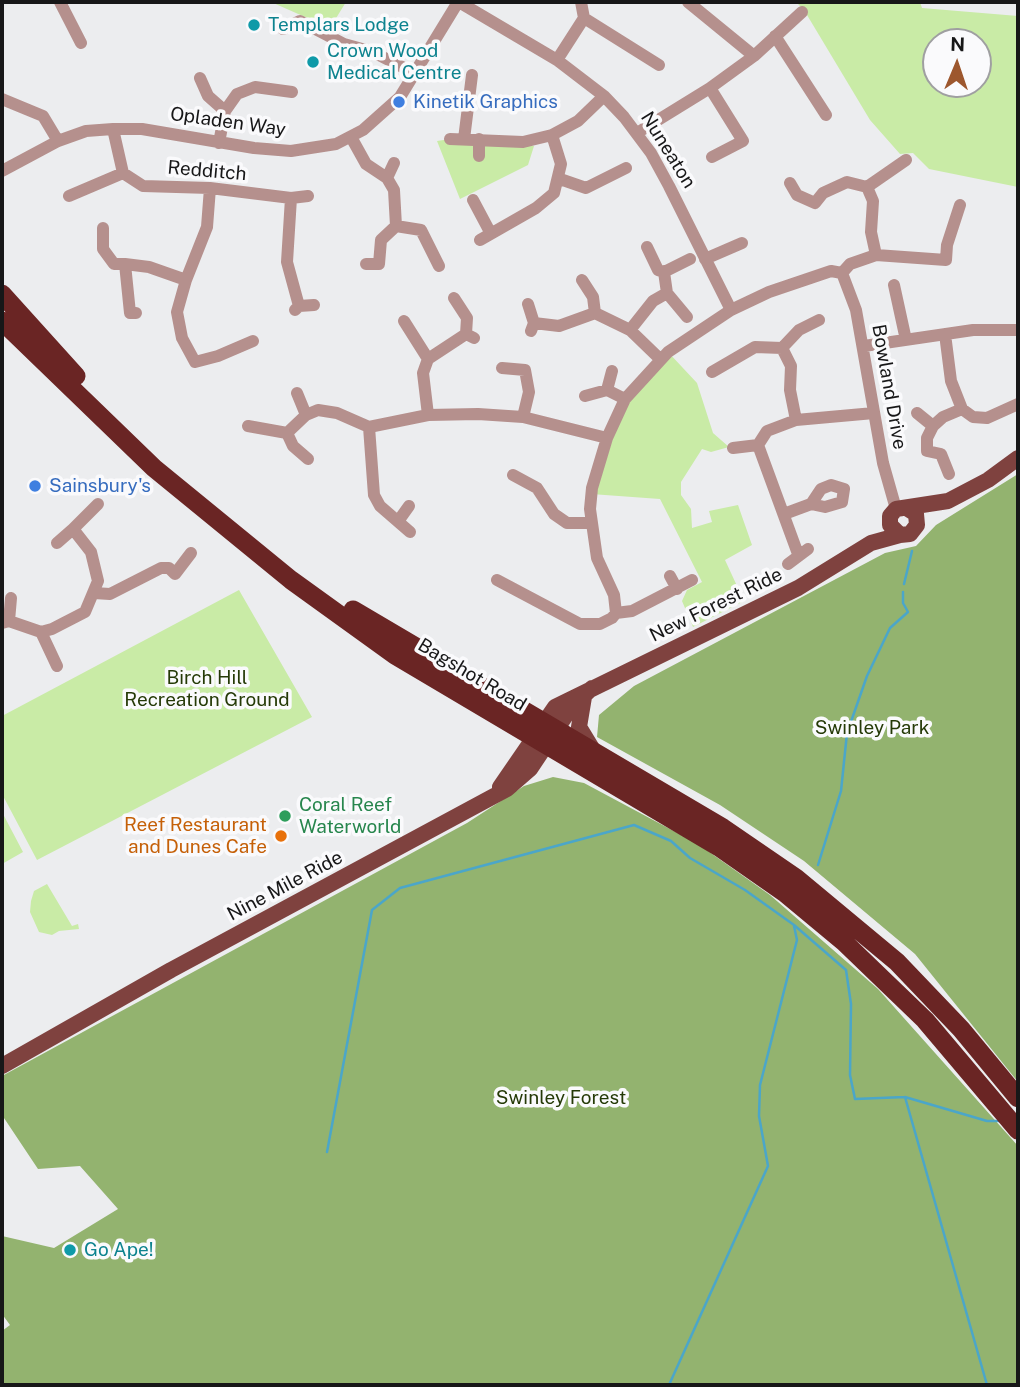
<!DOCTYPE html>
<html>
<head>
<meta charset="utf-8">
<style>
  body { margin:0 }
  #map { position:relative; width:1020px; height:1387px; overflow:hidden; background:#ecedef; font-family:"Public Sans",sans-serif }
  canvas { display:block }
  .frame { position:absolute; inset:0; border:4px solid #171718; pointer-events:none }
  .north { position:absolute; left:922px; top:28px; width:70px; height:70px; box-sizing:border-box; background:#fafafc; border:2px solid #9f9fa1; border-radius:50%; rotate:2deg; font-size:19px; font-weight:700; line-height:28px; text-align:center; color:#171718 }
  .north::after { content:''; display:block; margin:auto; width:24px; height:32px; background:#9d572e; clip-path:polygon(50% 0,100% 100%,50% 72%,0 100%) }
</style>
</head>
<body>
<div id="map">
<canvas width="1020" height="1387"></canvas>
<div class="frame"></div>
<div class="north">N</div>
</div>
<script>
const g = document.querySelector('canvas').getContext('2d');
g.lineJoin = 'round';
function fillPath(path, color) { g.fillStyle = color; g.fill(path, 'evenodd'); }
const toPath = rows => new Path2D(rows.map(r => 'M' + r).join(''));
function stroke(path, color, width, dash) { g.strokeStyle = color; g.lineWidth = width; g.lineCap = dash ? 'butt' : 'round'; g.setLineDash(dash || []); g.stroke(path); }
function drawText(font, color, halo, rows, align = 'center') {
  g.font = font + ' "Public Sans",sans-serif'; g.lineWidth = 7; g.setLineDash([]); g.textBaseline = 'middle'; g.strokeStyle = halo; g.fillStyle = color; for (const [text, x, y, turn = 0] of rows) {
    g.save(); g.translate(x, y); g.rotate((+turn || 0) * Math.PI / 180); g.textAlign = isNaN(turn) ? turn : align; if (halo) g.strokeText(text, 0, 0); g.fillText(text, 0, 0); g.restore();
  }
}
fillPath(toPath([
  [271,2,346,2,330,28],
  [796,2,920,2,922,8,1018,16,1018,187,929,169,913,153,900,154,870,120,804,10],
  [936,42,978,42,978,84,936,84],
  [450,139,534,146,528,165,460,199,437,141],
  [668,352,697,383,713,433,729,447,711,452,702,449,681,482,681,495,691,509,692,528,712,522,709,511,738,505,752,545,725,560,744,601,693,627,682,601,687,590,702,582,660,499,591,494,625,399],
  [239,590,312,717,37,860,2,794,2,716],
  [2,812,23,852,2,864],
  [47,884,72,926,78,924,79,929,59,931,52,935,39,932,30,912,31,901,34,891]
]), '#c9eba6');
fillPath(toPath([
  [1018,474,1018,1082,915,954,804,861,720,805,597,737,599,715,634,686,885,553,916,546,936,525],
  [553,777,584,783,698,844,770,895,878,989,1018,1146,1018,1385,2,1385,2,1331,10,1325,2,1314,2,1236,54,1248,118,1209,80,1166,38,1169,2,1115,2,1076,467,823,524,786]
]), '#93b36f');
stroke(toPath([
  [904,584,912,551],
  [818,865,841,791,847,733,867,676,890,628,908,612,903,603,903,592],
  [905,1097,987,1121,1000,1121],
  [327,1152,372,910,400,888,634,825,671,841,690,858,745,890,794,925,846,970,851,1004,850,1075,855,1099,905,1097,987,1385],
  [669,1385,768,1166,759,1116,760,1085,797,940,794,926]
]), '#4ba6c9', 2.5);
stroke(toPath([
  [60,2,81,43],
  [459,2,557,60,604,96,624,117,651,153,669,186,731,310],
  [581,2,584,18],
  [688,2,754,56],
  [283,29,300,21,344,44,373,52,416,74],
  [775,36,826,115],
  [557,60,584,18,659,65],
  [200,78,208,96,225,111],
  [710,88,743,141,712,157],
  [2,99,43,116,58,141],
  [113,129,123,173,143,186,210,188,291,198,287,262,299,306,295,310],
  [637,133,710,88,754,56,802,12],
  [351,137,366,164,387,178,394,190,396,226,421,230,439,266],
  [450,139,523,142,552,135,578,121,604,96],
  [464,139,472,75],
  [479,139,479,156],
  [219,143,225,111,237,94,255,87,292,92],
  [2,171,58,141,86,131,113,129,142,129,254,148,291,151,336,144,363,130,400,97,458,2],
  [387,178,394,163],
  [560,179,586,188,626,168],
  [790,183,797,195,815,203,823,193,847,182,867,187,873,201,871,232,876,255],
  [867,187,906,160],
  [210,188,207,227,186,280,177,312,182,338,195,362,218,356,253,341],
  [69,196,123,173],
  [291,198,308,196],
  [473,200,490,232],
  [103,228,103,249,114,264,125,264],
  [480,240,536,208,554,193,561,164,552,135],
  [705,259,742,243],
  [366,264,379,264,381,240,396,226],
  [664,272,690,259],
  [842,273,856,310,883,463,896,509],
  [842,273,850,264,876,255,946,260,947,245,960,205],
  [582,280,593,297,595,313],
  [894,285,906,340],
  [667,293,687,317],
  [454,298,467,318,466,334],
  [528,304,534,323],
  [299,306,314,305],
  [136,313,130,313,125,264,149,267,186,280],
  [595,313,630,330,660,359],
  [404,321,428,359],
  [630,330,653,301,667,293,664,272,658,270,647,247],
  [531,331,534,323,559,326,595,313],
  [945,334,951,381,962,409,973,417,987,418,1018,404],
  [864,346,973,330,1018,330],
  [782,348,791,366,790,390,796,420],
  [782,348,799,330,819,320],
  [502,368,525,370,529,392,523,417],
  [712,372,755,347,782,348],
  [607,390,612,371],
  [297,393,306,415],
  [585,396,607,390,625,399],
  [917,413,933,426],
  [428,415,423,373,428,359,466,334,474,338],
  [248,426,287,433,306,415,318,410,337,413,369,427,428,415,478,414,523,417,607,438],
  [369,427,374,495,380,506,410,532],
  [287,433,293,446,308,459],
  [758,445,767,431,796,420,874,413],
  [758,445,798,554],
  [733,448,758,445],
  [949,474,941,454,927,451,927,438,933,426,943,417,962,409],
  [513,475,537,488,554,514,567,523,589,523],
  [784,514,811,504,825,507,842,502,844,489,831,485,821,489,811,504],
  [399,520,409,506],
  [57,543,73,529],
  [788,564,808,549],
  [670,576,677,589],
  [497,580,580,624,600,624,612,618,616,613,614,595,597,558,590,509,592,488,607,438,625,399,668,352,731,310,769,292,831,271,842,273],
  [94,593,110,594,161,568,169,568,175,574,191,553],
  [616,613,632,611,692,580],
  [9,621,11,598],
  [2,623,9,621,41,632,52,629,85,612,98,581,91,552,73,529,98,504],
  [41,632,57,666]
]), '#b5908d', 12);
stroke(toPath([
  [908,509,916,514,917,525,910,534,900,535,890,525,890,516,896,509,948,501,988,480,1018,458],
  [584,697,579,727,593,750],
  [500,787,555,707,798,588,871,543,900,535],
  [2,1066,171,970,507,789,530,769,570,709,592,688]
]), '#7f423f', 16);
stroke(toPath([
  [2,294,76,376],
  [2,321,154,468,291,580,395,655,719,847,785,893,844,942,925,1020,1018,1130],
  [353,610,723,828,796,878,897,962,961,1029,1018,1098]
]), '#6a2524', 19);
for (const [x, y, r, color] of [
  [254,25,7,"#0f9aa8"],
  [313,62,7,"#0f9aa8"],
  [399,102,7,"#3f7fe0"],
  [35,486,7,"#3f7fe0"],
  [285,816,7,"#2e9e5b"],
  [281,836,7,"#e8710a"],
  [70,1250,7,"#0f9aa8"]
]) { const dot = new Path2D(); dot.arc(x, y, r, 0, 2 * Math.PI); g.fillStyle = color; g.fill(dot); stroke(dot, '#fafafc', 2.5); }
drawText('19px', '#0d838f', '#fafafc', [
  ["Templars Lodge",268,25],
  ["Crown Wood",327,51],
  ["Medical Centre",327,73],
  ["Go Ape!",84,1250]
], 'left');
drawText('19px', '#366cbe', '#fafafc', [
  ["Kinetik Graphics",413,102],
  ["Sainsbury's",49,486]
], 'left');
drawText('19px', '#171718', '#fafafc', [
  ["Opladen Way",228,122,8],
  ["Nuneaton",668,150,58],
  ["Redditch",207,171,5],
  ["Bowland Drive",889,387,80],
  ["New Forest Ride",716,605,-26],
  ["Bagshot Road",472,675,31],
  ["Nine Mile Ride",285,886,-28]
]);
drawText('19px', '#253a07', '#fafafc', [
  ["Birch Hill",207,678],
  ["Recreation Ground",207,700],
  ["Swinley Park",872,728],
  ["Swinley Forest",561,1098]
]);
drawText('19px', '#27864d', '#fafafc', [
  ["Coral Reef",299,805],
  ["Waterworld",299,827]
], 'left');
drawText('19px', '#c56008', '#fafafc', [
  ["Reef Restaurant",267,825],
  ["and Dunes Cafe",267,847]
], 'right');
</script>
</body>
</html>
